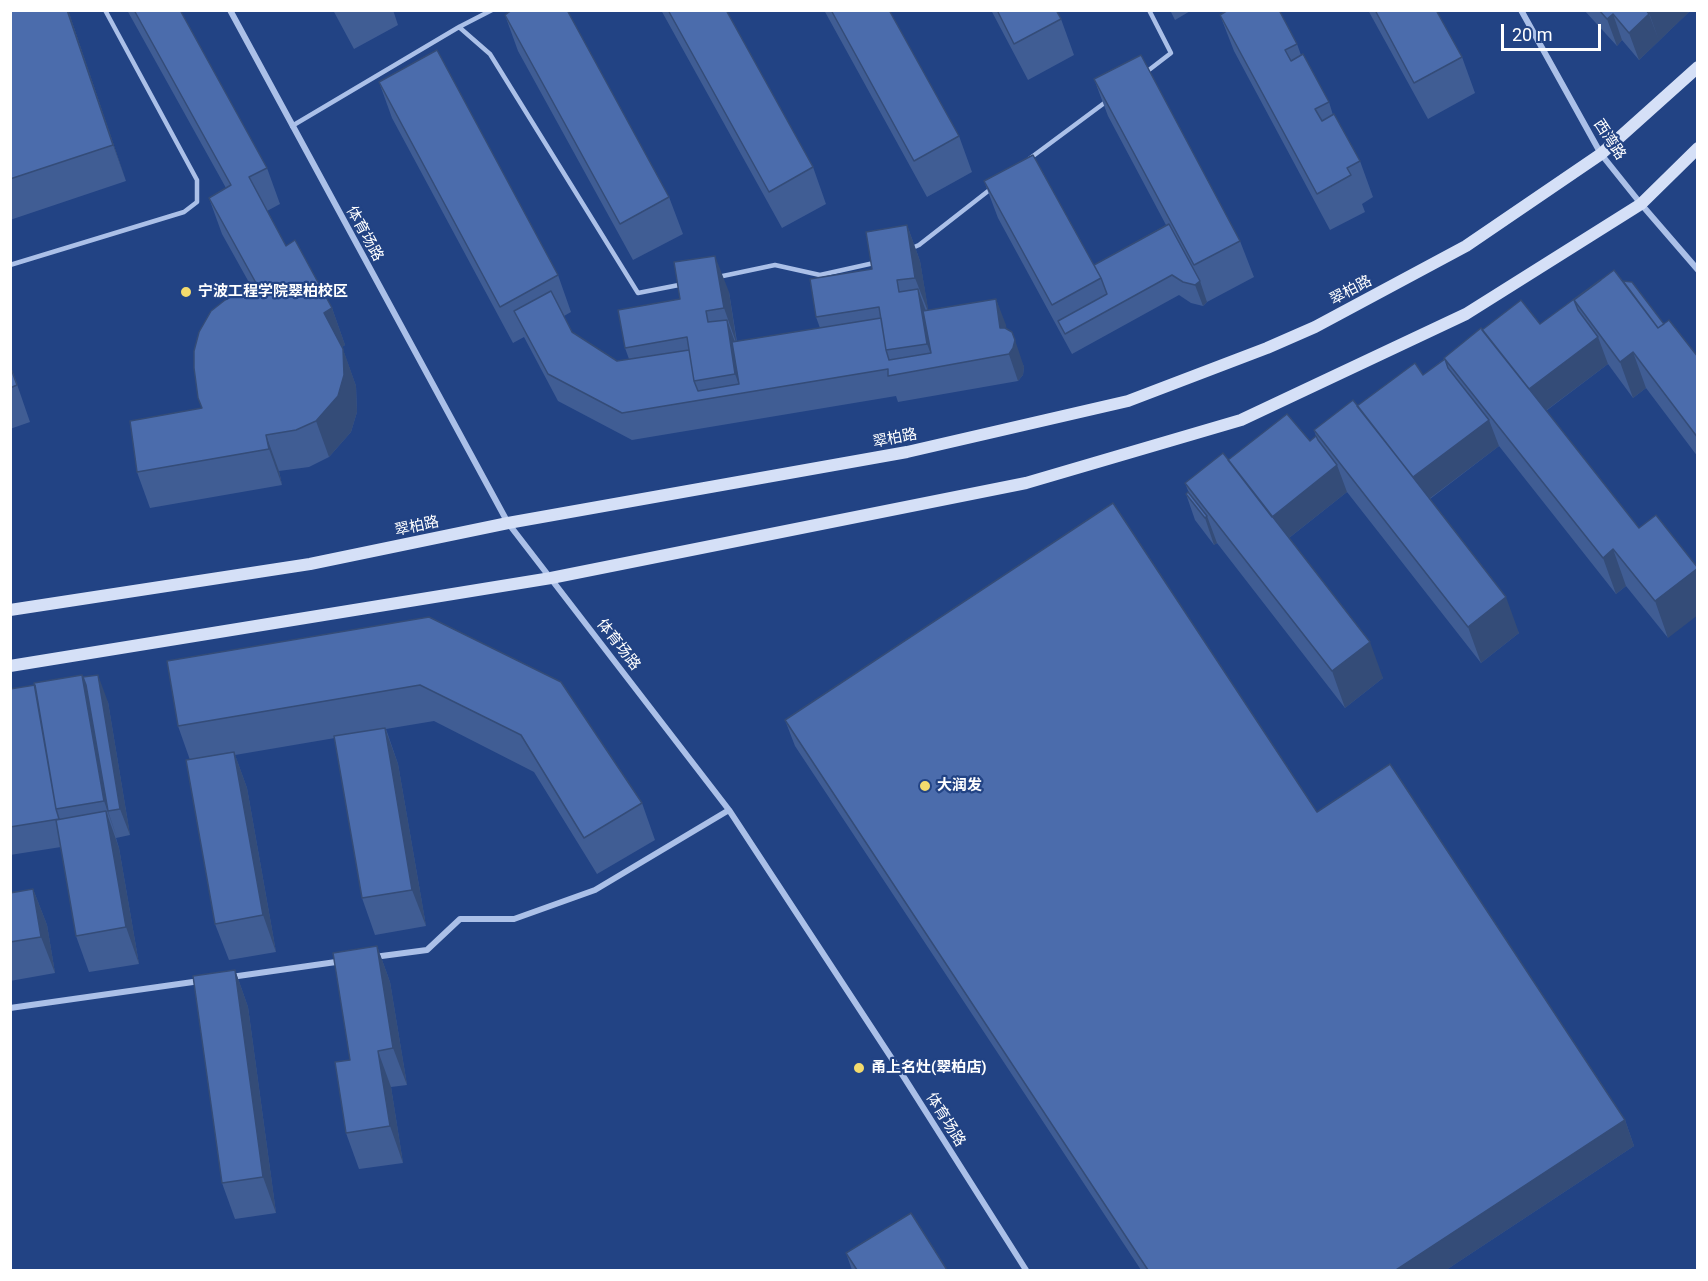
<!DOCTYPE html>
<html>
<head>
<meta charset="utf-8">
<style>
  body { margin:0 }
  #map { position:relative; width:1708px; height:1281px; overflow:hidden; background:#224384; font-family:Roboto,sans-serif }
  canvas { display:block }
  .frame { position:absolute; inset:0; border:12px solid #fff; pointer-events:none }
  .scale { position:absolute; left:1501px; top:24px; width:100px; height:27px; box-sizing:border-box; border:3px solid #fff; border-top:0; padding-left:8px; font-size:18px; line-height:21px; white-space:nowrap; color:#fff; -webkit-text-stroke:4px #224384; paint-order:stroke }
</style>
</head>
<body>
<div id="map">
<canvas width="1708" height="1281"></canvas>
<div class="frame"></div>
<div class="scale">20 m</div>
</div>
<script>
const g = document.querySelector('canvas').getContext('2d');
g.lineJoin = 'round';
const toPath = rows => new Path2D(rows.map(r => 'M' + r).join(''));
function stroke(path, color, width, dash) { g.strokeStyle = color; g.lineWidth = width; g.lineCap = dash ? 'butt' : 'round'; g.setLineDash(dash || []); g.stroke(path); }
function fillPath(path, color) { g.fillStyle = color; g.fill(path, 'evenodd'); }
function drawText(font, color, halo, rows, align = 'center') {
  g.font = font + ' Roboto,"Noto Sans SC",sans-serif'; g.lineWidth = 4.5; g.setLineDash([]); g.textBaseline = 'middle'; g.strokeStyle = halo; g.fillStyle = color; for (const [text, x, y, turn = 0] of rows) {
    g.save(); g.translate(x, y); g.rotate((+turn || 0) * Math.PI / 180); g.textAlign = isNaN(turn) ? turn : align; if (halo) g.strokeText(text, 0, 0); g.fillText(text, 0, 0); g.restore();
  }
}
stroke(toPath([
  [459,27,490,54,638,293,684,284],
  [1145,73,1171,53,1149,10],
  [292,126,459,27,492,10],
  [1029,159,1107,101],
  [910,249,919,245,992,188],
  [10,265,184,212,197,202,197,180,105,10],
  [718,277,775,265,820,275,874,263]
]), '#abc0e8', 4.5);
stroke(toPath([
  [230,10,508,523,729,810,900,1071,1026,1270],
  [1521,10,1601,154,1641,204,1698,270],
  [374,957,427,950,460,919,514,919,595,890,729,810],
  [231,977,343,961],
  [10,1008,200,981]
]), '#abc0e8', 6);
stroke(toPath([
  [10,610,310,564,508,523,907,452,1128,401,1267,348,1315,327,1466,246,1601,154,1698,67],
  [10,666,551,578,1026,483,1241,420,1466,314,1641,204,1698,148]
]), '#d5e0f7', 12);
fillPath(toPath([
  [10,10,68,10,126,181,10,220],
  [127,10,180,10,267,168,280,204,267,211,286,246,332,308,345,345,342,347,356,386,357,412,351,432,329,457,309,467,279,471,282,485,150,508,137,472,202,408,198,398,251,286,222,234,209,198,226,188],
  [333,10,393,10,398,25,354,49],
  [661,10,726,10,813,167,826,204,782,228],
  [824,10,889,10,959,136,972,172,927,197],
  [991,10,1056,10,1061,19,1074,55,1028,80],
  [1170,10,1192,10,1175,20],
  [1368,10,1436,10,1462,57,1475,93,1428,119],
  [1584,10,1691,10,1639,60,1622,40,1617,46],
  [505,15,669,197,683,234,633,260,518,51],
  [1220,15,1297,44,1301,55,1329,102,1333,115,1360,161,1373,197,1362,204,1365,212,1330,230,1234,51],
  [1094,79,1240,241,1254,277,1207,302,1203,306,1191,303,1179,295,1072,354,998,218,984,181,1094,265,1166,225,1108,116],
  [379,82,558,275,571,312,564,316,572,332,617,361,629,359,625,348,729,292,737,342,820,328,816,317,872,269,907,225,920,261,928,310,996,299,1006,329,1024,367,1023,375,1018,381,898,402,896,396,632,440,558,401,524,337,513,343,392,118],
  [1600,280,1623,281,1664,324,1698,357,1698,457,1646,388,1633,398,1608,364,1546,411,1639,528,1668,638,1626,586,1616,594,1499,446,1430,499,1519,633,1481,663,1347,492,1289,538,1383,678,1345,708,1217,543,1214,545,1195,520,1186,494,1189,493,1185,483,1228,460,1310,441,1316,436,1314,430,1357,406,1423,375,1482,330,1540,324],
  [10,364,30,422,10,429],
  [429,617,642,803,655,840,597,874,534,772,434,721,386,729,398,764,426,926,375,935,362,898,335,738,235,755,247,788,276,952,229,960,215,924,190,760,178,726],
  [83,677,108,702,130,835,116,838,119,848,139,964,89,972,76,936,61,847,10,855,10,689],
  [785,720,1317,812,1625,1120,1634,1146,1446,1270,1141,1270,795,746],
  [33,889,47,925,55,973,10,981,10,893],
  [377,946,390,982,407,1085,391,1087,403,1163,359,1169,346,1133,350,1060],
  [235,970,248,1007,276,1213,235,1219,222,1183],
  [846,1253,947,1270,852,1270]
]), '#405d94');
fillPath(toPath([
  [67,10,68,10,126,181,113,145],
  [1648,10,1691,10,1659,41],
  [1613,14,1622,40,1617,46,1607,19],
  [1649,14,1659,41,1639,60,1629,33],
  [907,225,920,261,929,314,915,278],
  [715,256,729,292,737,345,724,308],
  [1200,281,1207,302,1203,306,1195,285],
  [918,289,931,325,936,367,927,344],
  [996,299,1006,325,1010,353,1015,340,1024,367,1023,375,1018,381,1000,328],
  [332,308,345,345,337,350,324,313],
  [727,320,740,356,742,393,735,374],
  [1598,337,1608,364,1536,418,1527,391],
  [343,349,356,386,357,412,351,432,329,457,316,421],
  [1633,352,1646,388,1633,398,1620,362],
  [1489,420,1499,446,1421,505,1411,479],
  [266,435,279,471,282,485,269,449],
  [1337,465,1347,492,1280,545,1270,519],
  [1207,516,1217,543,1214,545,1205,518],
  [1613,549,1626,586,1616,594,1603,558],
  [1698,568,1698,615,1668,638,1655,601],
  [1506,597,1519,633,1481,663,1468,627],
  [1370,642,1383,678,1345,708,1332,671],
  [82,675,95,711,108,811,117,838,104,801],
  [98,675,108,702,130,835,120,809],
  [385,728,398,764,426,926,412,890],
  [234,752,247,788,276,952,263,915],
  [106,811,119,848,139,964,126,927],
  [33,889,47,925,55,973,41,937],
  [377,946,390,982,407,1085,393,1048],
  [235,970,248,1007,276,1213,263,1177],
  [378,1051,391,1087,403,1163,390,1126],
  [1625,1120,1634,1146,1446,1270,1396,1270]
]), '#344c78');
const building = toPath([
  [10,10,67,10,113,145,10,179,10,10],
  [134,10,180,10,267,168,249,177,286,246,295,240,332,308,324,313,343,349,344,375,338,396,316,421,296,430,266,435,269,449,137,472,130,421,202,408,198,398,194,368,194,351,199,332,211,311,225,300,256,283,209,198,231,185,134,10],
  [512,10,567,10,669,197,620,224,505,15,512,10],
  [668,10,726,10,813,167,769,192,668,10],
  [831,10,889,10,959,136,914,161,831,10],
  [997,10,1056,10,1061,19,1014,44,997,10],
  [1228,10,1279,10,1297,44,1285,50,1291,61,1303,54,1329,102,1315,109,1322,121,1334,114,1360,161,1347,168,1351,175,1317,194,1220,15,1228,10],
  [1375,10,1436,10,1462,57,1414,83,1375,10],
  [1599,10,1646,10,1649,14,1629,33,1613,14,1607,19,1599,10],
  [437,50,558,275,500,307,379,82,437,50],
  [1141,55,1240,241,1194,265,1094,79,1141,55],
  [1033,155,1101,278,1052,305,984,181,1033,155],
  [1169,224,1200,281,1195,285,1183,282,1172,275,1065,334,1058,321,1107,294,1101,278,1094,265,1169,224],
  [907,225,915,278,897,280,899,292,918,289,927,344,886,350,879,307,816,317,810,279,872,269,866,232,907,225],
  [715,256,724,308,706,311,708,322,727,320,735,374,694,381,687,337,625,348,618,310,680,299,674,262,715,256],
  [1614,270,1658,328,1669,320,1698,357,1698,438,1633,352,1620,362,1574,300,1614,270],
  [1600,280,1601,280,1574,300,1578,310,1598,337,1529,389,1482,330,1521,300,1540,324,1600,280],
  [1623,281,1632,282,1664,324,1658,328,1623,281],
  [551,291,572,332,617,361,689,350,694,381,698,391,739,384,732,342,881,318,886,350,889,360,931,353,923,311,996,299,1000,328,1005,328,1012,332,1015,340,1013,348,1009,354,888,376,888,369,622,413,548,374,514,311,551,291],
  [1481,328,1639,528,1656,515,1698,568,1655,601,1613,549,1603,558,1444,358,1481,328],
  [1445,359,1448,368,1489,420,1413,477,1357,406,1415,363,1423,375,1445,359],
  [10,366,17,385,10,388,10,366],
  [1353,400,1506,597,1468,627,1314,430,1353,400],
  [1287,414,1310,441,1316,436,1318,440,1337,465,1272,517,1228,460,1287,414],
  [1223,453,1370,642,1332,671,1185,483,1223,453],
  [1188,492,1207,516,1205,518,1186,494,1188,492],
  [1113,503,1317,812,1390,764,1625,1120,1396,1270,1148,1270,785,720,1113,503],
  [429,617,561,682,642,803,584,838,521,735,420,685,178,726,167,661,429,617],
  [82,675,104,801,56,809,34,683,82,675],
  [98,675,120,809,108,811,86,685,83,677,98,675],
  [35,685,56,809,59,819,10,827,10,689,35,685],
  [385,728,412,890,362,898,334,736,385,728],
  [234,752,263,915,215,924,186,760,234,752],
  [106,811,126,927,76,936,56,820,106,811],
  [33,889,41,937,10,942,10,893,33,889],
  [377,946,393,1048,378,1051,390,1126,346,1133,335,1062,350,1060,333,953,377,946],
  [235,970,263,1177,222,1183,193,976,235,970],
  [911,1213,947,1270,857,1270,846,1253,911,1213]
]);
fillPath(building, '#4b6cac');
stroke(building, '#344c78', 1.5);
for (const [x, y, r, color] of [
  [186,292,6,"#f4db6d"],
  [925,786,6,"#f4db6d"],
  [859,1068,6,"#f4db6d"]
]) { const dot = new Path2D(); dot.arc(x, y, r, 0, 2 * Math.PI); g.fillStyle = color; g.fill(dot); stroke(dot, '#224384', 2); }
drawText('15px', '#fff', '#224384', [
  ["西湾路",1609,140,57],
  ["体育场路",364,234,61],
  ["翠柏路",1351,291,-28],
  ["翠柏路",895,439,-11],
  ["翠柏路",417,527,-12],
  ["体育场路",618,645,52],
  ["体育场路",945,1120,58]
]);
drawText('bold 15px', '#fff', '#224384', [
  ["宁波工程学院翠柏校区",198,292],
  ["大润发",937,786],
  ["甬上名灶(翠柏店)",871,1068]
], 'left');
</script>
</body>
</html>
